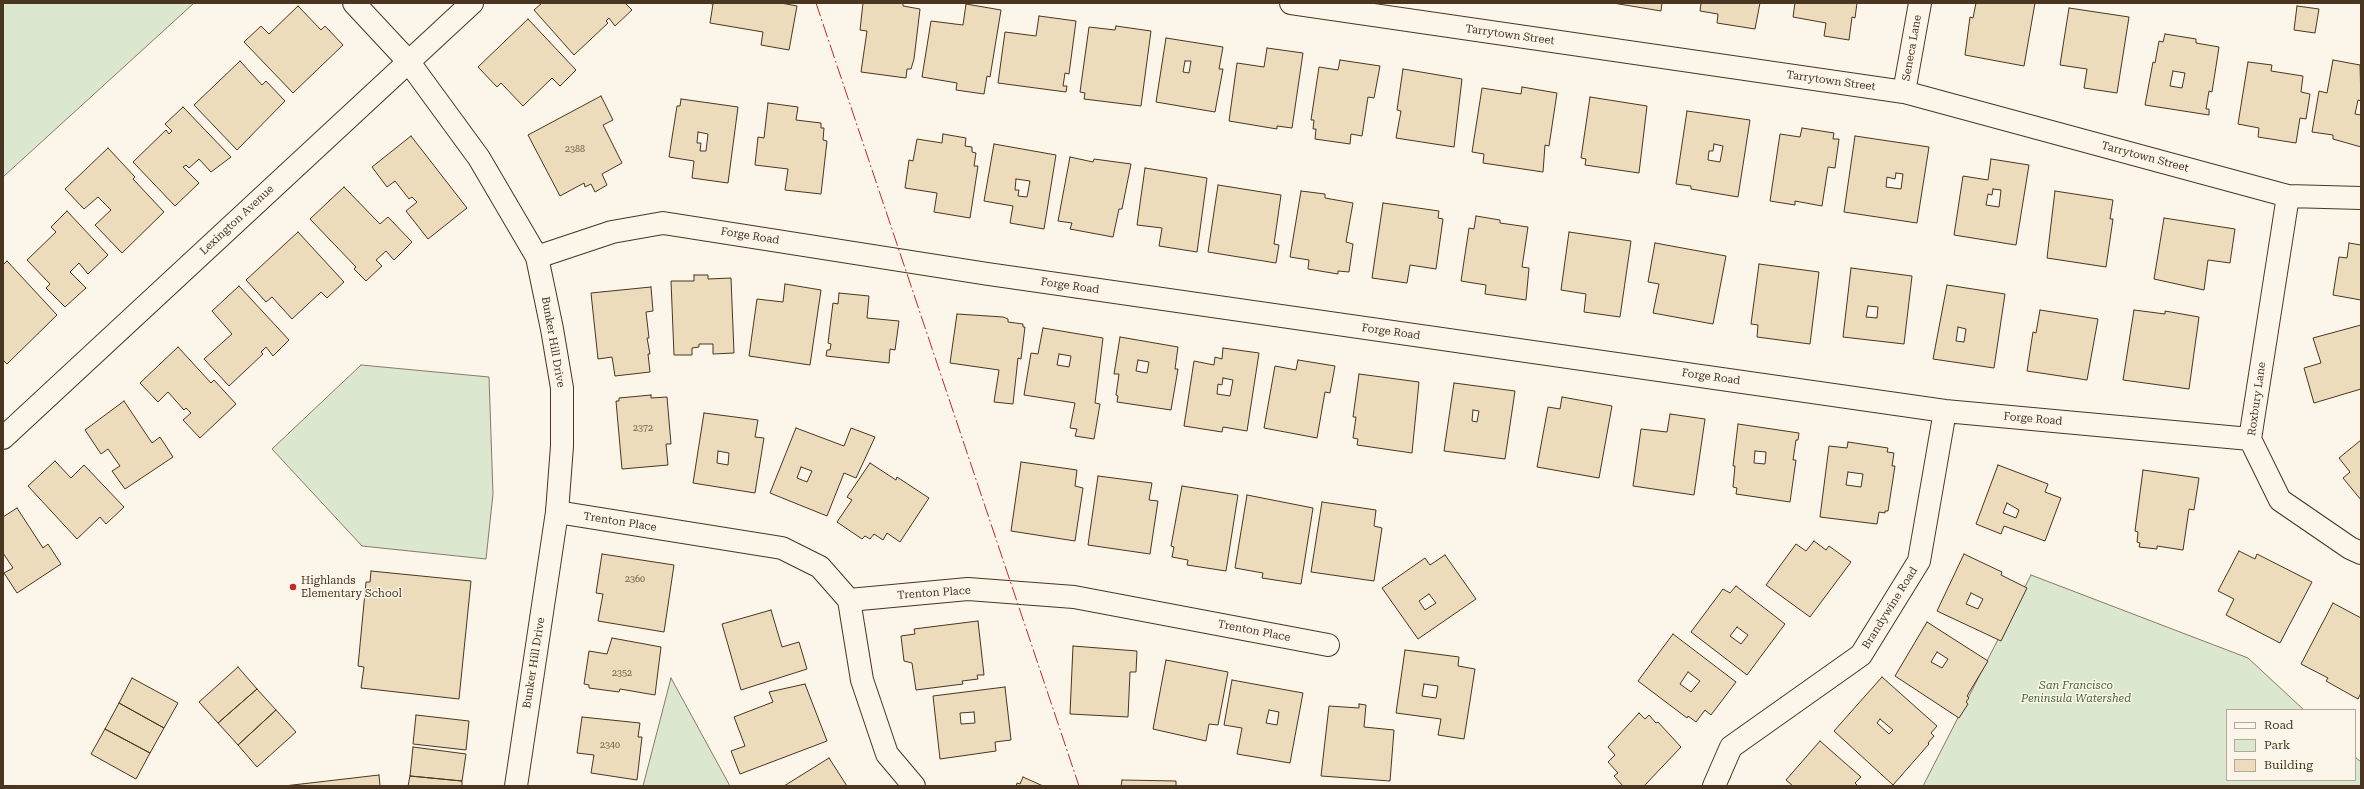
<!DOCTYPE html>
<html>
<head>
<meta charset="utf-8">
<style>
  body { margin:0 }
  #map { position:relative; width:2364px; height:789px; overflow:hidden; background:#fbf6e9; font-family:"Roboto Serif",serif }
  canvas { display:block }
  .frame { position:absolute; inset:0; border:4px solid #4a3520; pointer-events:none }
  .legend { position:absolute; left:2226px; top:709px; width:130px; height:72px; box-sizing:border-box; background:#fbf6e9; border:1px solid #b4a999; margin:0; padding:5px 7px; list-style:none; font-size:12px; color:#4a3520 }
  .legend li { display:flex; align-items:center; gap:8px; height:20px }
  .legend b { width:20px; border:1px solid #b4a999 }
</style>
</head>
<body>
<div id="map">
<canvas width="2364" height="789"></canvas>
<div class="frame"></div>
<ul class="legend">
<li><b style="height:5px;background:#fbf6e9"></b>Road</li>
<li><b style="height:11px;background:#dce7d0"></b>Park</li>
<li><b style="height:11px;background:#ecdcbc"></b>Building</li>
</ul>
</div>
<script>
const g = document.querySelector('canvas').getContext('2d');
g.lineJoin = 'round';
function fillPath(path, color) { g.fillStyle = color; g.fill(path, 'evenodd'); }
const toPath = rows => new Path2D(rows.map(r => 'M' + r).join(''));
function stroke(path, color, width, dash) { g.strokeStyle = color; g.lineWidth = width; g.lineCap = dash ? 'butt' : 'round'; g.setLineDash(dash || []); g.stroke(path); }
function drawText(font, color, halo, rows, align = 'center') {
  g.font = font + ' "Roboto Serif",serif'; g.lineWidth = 3; g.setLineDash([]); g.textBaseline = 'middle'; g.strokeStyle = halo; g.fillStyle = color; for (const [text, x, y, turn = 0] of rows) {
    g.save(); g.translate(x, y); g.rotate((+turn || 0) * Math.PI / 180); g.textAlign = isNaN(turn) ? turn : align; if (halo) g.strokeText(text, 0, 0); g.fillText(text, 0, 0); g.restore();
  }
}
const green = toPath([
  [3,3,194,3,3,177,3,3],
  [361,365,489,377,493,494,486,559,362,546,272,449,361,365],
  [2031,575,2248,658,2304,710,2227,710,2227,780,2355,780,2355,757,2361,762,2361,786,1923,786,2031,575],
  [671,678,730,786,643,786,671,678]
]);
fillPath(green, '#dce7d0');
stroke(green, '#887966', 1);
const building = toPath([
  [542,3,625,3,632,10,615,26,609,18,606,21,608,23,574,55,534,10,542,3],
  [707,3,781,3,797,6,789,50,761,45,763,32,710,23,713,4,707,3],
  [863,3,903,3,903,6,920,9,914,59,911,69,907,69,906,78,861,72,867,31,860,30,863,3],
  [1613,3,1662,3,1661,11,1613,3],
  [1701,3,1760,3,1755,29,1717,23,1718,14,1700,11,1701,3],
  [1795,3,1857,3,1855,18,1852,17,1849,40,1824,36,1826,23,1793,17,1795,3],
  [1976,3,2035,3,2024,66,1965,55,1970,17,1973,18,1976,3],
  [966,4,1001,10,990,77,987,76,984,94,956,90,957,83,922,77,931,21,963,25,966,4],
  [298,6,321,30,325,26,343,45,293,93,244,42,261,26,269,34,298,6],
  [2297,6,2319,9,2315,33,2294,30,2297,6],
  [2069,8,2129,17,2117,93,2084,88,2087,69,2060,65,2069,8],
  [1039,16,1076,21,1069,74,1065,73,1063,86,1067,86,1066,92,998,83,1005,32,1036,36,1039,16],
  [528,19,576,70,560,86,552,78,523,106,501,83,497,87,478,67,528,19],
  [1116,26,1151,31,1141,106,1084,99,1085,93,1080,92,1089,27,1115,30,1116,26],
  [2165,34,2196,39,2196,43,2219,47,2212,92,2209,91,2206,109,2209,109,2209,115,2145,105,2153,62,2155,63,2159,41,2163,42,2165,34],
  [2173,71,2185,73,2182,88,2170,86,2173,71],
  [1166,38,1223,47,1219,69,1223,69,1215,112,1156,102,1166,38],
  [1185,61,1191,61,1189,73,1183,72,1185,61],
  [1267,48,1303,53,1292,128,1277,126,1277,129,1229,121,1237,63,1264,67,1267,48],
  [1340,60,1380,66,1374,98,1368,97,1362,136,1351,134,1350,144,1315,139,1316,129,1313,129,1314,120,1311,120,1319,67,1338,70,1340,60],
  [2333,60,2360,65,2361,101,2358,100,2355,114,2361,115,2361,147,2333,139,2333,135,2312,132,2319,91,2327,93,2333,60],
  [240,61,262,85,266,81,285,101,237,150,194,105,240,61],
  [2248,62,2272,65,2271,71,2303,76,2301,92,2310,94,2306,119,2300,118,2296,143,2258,137,2259,128,2238,124,2248,62],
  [1403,69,1462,79,1454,147,1396,138,1401,111,1397,110,1403,69],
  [1522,87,1557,93,1549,146,1545,145,1543,172,1483,163,1484,154,1472,152,1482,88,1521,94,1522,87],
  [601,96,613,120,603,125,622,163,602,174,607,185,595,192,591,184,585,187,584,183,560,196,528,135,601,96],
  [1590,97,1647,106,1639,173,1585,165,1586,159,1581,158,1590,97],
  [681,99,738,107,728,183,692,178,694,161,669,157,677,106,680,106,681,99],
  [698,132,708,134,706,151,700,151,701,143,697,143,698,132],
  [768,103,798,107,796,120,821,123,821,128,824,128,823,140,827,141,821,194,785,190,788,169,755,165,758,137,764,138,768,103],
  [183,107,231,157,211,172,199,159,189,168,186,165,183,167,199,183,175,206,133,162,166,130,169,134,172,131,165,124,183,107],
  [1687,111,1750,120,1738,197,1691,189,1691,186,1676,184,1687,111],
  [1714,144,1723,146,1720,162,1708,160,1709,151,1713,151,1714,144],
  [1802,128,1834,133,1833,139,1839,139,1835,168,1828,167,1822,206,1795,201,1795,205,1770,201,1780,134,1800,137,1802,128],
  [943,134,966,138,965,146,972,147,972,152,976,153,974,166,978,166,970,218,934,212,937,193,905,188,909,160,913,161,917,139,942,143,943,134],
  [411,136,467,208,428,239,406,211,417,202,412,197,409,199,395,181,387,187,372,167,411,136],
  [1855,136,1929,147,1917,223,1844,212,1855,136],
  [1896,173,1903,174,1901,189,1886,187,1887,177,1895,179,1896,173],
  [994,144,1056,155,1044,229,1010,223,1013,206,984,201,994,144],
  [1016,179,1030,181,1027,197,1018,196,1019,190,1015,190,1016,179],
  [108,148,135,177,133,179,164,212,122,253,95,225,111,210,98,197,84,209,65,189,108,148],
  [1070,157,1093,162,1094,159,1131,164,1122,209,1119,209,1113,237,1070,229,1072,223,1058,221,1070,157],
  [1991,159,2029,165,2016,245,1954,235,1963,176,1988,180,1991,159],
  [1993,189,2001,190,1999,207,1986,205,1988,194,1992,195,1993,189],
  [1145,168,1207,178,1197,252,1159,246,1162,228,1137,225,1145,168],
  [1218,185,1281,195,1274,244,1279,245,1276,263,1208,252,1218,185],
  [344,187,380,224,388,217,412,242,394,260,386,251,376,260,382,266,366,281,354,269,356,267,310,219,344,187],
  [1301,191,1325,194,1325,198,1353,203,1346,242,1353,244,1349,272,1338,271,1338,274,1308,269,1309,260,1290,257,1301,191],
  [2055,191,2113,200,2110,219,2113,219,2106,267,2047,258,2055,191],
  [1383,203,1439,211,1438,218,1443,219,1436,269,1410,265,1407,283,1372,278,1383,203],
  [67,211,108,255,88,274,79,263,70,272,86,288,65,307,46,288,50,284,27,260,56,232,51,227,67,211],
  [1476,216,1500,220,1500,223,1528,227,1522,267,1529,268,1526,300,1485,294,1486,285,1461,281,1469,228,1474,229,1476,216],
  [2164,218,2235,229,2230,263,2208,260,2204,290,2154,279,2164,218],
  [298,232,344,282,327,298,321,292,292,319,272,297,266,302,246,280,298,232],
  [1569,232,1631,241,1620,317,1584,312,1586,294,1561,290,1569,232],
  [1655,243,1726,256,1713,324,1653,313,1659,284,1648,282,1655,243],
  [2349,243,2361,245,2361,300,2333,295,2339,257,2347,258,2349,243],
  [7,261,57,315,7,364,3,360,3,265,7,261],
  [1759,264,1819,272,1810,344,1757,337,1758,325,1751,324,1759,264],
  [1851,268,1912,276,1904,344,1843,337,1851,268],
  [1868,306,1878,307,1877,318,1866,317,1868,306],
  [694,275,708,275,708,279,731,278,734,353,713,354,713,344,699,344,699,347,692,348,692,355,674,355,671,281,694,281,694,275],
  [785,284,821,290,810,365,749,356,757,299,783,302,785,284],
  [1947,285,2005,294,1994,368,1933,359,1947,285],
  [1958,327,1966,329,1964,342,1956,341,1958,327],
  [239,286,289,340,273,356,266,347,261,352,263,354,229,386,204,359,232,334,212,311,239,286],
  [651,287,653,311,646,312,649,338,647,338,650,354,648,354,650,372,615,376,612,357,598,359,591,293,651,287],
  [839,293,869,296,867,318,899,321,895,350,890,349,889,363,826,356,827,350,830,350,831,344,828,343,833,303,838,304,839,293],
  [2040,310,2098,319,2087,380,2027,371,2033,332,2036,333,2040,310],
  [2134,310,2165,314,2165,311,2199,317,2189,389,2123,380,2134,310],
  [957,314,1003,317,1008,319,1008,322,1023,324,1023,327,1025,327,1021,359,1018,358,1013,404,994,402,999,370,950,363,957,314],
  [2361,325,2361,389,2314,403,2304,368,2321,363,2313,338,2361,325],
  [1043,328,1103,338,1095,403,1100,404,1094,439,1075,436,1077,429,1070,428,1075,403,1024,395,1031,353,1038,354,1043,328],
  [1059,354,1071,356,1069,367,1057,365,1059,354],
  [1120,337,1178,347,1175,369,1178,369,1171,410,1117,402,1118,396,1116,395,1119,374,1114,374,1120,337],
  [1138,360,1149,362,1147,373,1136,371,1138,360],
  [178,347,211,383,214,380,236,404,200,438,183,420,191,413,186,408,184,410,168,392,158,402,140,383,178,347],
  [1223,348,1259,353,1247,431,1223,427,1222,432,1184,426,1194,361,1214,365,1215,357,1222,359,1223,348],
  [1223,378,1233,380,1230,396,1217,394,1218,384,1222,385,1223,378],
  [1298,360,1335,366,1330,393,1325,392,1317,438,1264,428,1275,366,1296,370,1298,360],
  [1359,374,1419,382,1412,453,1357,445,1358,439,1353,438,1356,417,1353,417,1359,374],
  [1454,383,1515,391,1505,459,1444,451,1454,383],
  [1473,410,1479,411,1477,422,1472,421,1473,410],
  [651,395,651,398,667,397,671,444,666,444,668,465,622,469,616,401,619,401,619,398,651,395],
  [1562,397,1612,406,1599,478,1537,467,1548,407,1560,409,1562,397],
  [124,401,152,443,160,437,173,457,125,489,112,471,120,466,108,449,101,454,85,430,124,401],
  [704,413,758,420,755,437,764,438,755,493,693,483,704,413],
  [718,451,729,453,728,465,717,463,718,451],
  [1670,414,1705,419,1694,495,1633,486,1641,429,1667,432,1670,414],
  [1738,424,1799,433,1798,440,1796,440,1793,460,1796,460,1790,502,1736,494,1737,488,1733,487,1735,466,1733,466,1738,424],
  [1755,451,1766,452,1765,464,1754,463,1755,451],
  [796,428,844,446,851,428,875,437,856,478,844,473,827,516,770,493,796,428],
  [801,467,812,471,807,482,797,478,801,467],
  [2361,440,2361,500,2343,478,2350,472,2339,458,2361,440],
  [1848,442,1888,448,1887,452,1894,453,1892,466,1895,466,1888,511,1885,511,1885,513,1879,512,1877,524,1820,517,1829,446,1847,448,1848,442],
  [1848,472,1863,474,1861,487,1846,485,1848,472],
  [55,461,71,478,84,465,124,507,106,524,100,517,77,539,28,486,55,461],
  [1021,462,1077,470,1075,486,1083,488,1075,541,1011,531,1021,462],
  [870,463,896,480,897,477,929,498,900,542,887,533,883,540,874,534,870,539,865,536,862,539,837,522,852,500,847,497,870,463],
  [1998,465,2048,484,2045,492,2061,498,2045,541,2004,526,2001,534,1976,524,1998,465],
  [2007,503,2019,510,2016,518,2003,513,2007,503],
  [2143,470,2199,478,2194,510,2189,509,2183,550,2157,546,2157,549,2139,547,2140,543,2137,542,2138,532,2135,531,2143,470],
  [1098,476,1152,483,1149,500,1158,501,1150,554,1088,545,1098,476],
  [1182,486,1238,495,1226,571,1187,565,1188,560,1172,557,1174,547,1171,546,1182,486],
  [1247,495,1313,508,1301,584,1262,578,1263,573,1235,568,1247,495],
  [1322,502,1376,510,1374,526,1382,528,1374,581,1311,572,1322,502],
  [17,508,43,548,48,544,61,564,17,593,4,573,13,568,3,553,3,517,17,508],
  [1814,541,1826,550,1829,546,1851,562,1810,617,1766,585,1796,544,1806,551,1814,541],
  [2239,551,2255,559,2257,554,2312,582,2280,643,2226,615,2234,599,2218,591,2239,551],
  [602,554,674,565,664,632,598,621,603,594,596,593,602,554],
  [1964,554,2002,572,2001,575,2027,588,2001,641,1937,611,1964,554],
  [1971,593,1983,599,1978,609,1966,604,1971,593],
  [1445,555,1476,599,1418,639,1382,588,1425,558,1430,565,1445,555],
  [1429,594,1436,603,1425,610,1419,601,1429,594],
  [371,571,471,581,459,699,361,688,364,667,358,666,366,582,370,582,371,571],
  [1736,586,1785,624,1747,675,1691,632,1723,589,1730,593,1736,586],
  [1737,627,1748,635,1741,644,1730,636,1737,627],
  [2333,603,2361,618,2361,693,2358,699,2326,681,2328,678,2301,664,2333,603],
  [771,610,782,647,799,642,807,669,741,690,722,624,771,610],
  [978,621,984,675,977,675,978,679,962,681,963,684,916,690,912,663,904,661,901,636,915,634,914,629,978,621],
  [1927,622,1988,661,1967,696,1969,698,1966,702,1968,704,1959,718,1895,676,1927,622],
  [1937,652,1948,659,1942,668,1931,662,1937,652],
  [1673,634,1736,682,1711,715,1705,710,1696,722,1688,716,1687,718,1638,681,1673,634],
  [1688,672,1700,681,1691,692,1680,684,1688,672],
  [612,638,661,647,655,695,620,689,619,692,589,688,589,685,584,684,589,651,607,654,612,638],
  [1073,646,1137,651,1136,672,1130,672,1128,717,1070,714,1073,646],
  [1405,650,1459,657,1458,666,1475,669,1464,739,1438,735,1441,719,1396,713,1405,650],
  [1424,684,1438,686,1436,698,1422,696,1424,684],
  [1166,660,1228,672,1218,725,1209,724,1206,741,1153,729,1166,660],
  [238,667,257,689,218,723,199,702,238,667],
  [1882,677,1937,726,1931,733,1934,736,1928,743,1929,744,1893,785,1834,731,1882,677],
  [1880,719,1893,730,1889,734,1877,723,1880,719],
  [132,678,178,703,164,728,119,703,132,678],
  [1232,680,1303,693,1290,763,1237,754,1242,728,1224,725,1232,680],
  [1269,710,1279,712,1277,725,1266,723,1269,710],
  [805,684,827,741,740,774,731,751,745,746,734,717,773,702,769,692,805,684],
  [1005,687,1011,740,995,742,996,751,940,759,933,696,1005,687],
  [974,712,975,723,961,724,960,713,974,712],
  [257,689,276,710,238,745,218,723,257,689],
  [119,703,164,728,150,753,105,729,119,703],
  [1359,704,1366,705,1364,727,1394,730,1390,781,1321,776,1329,706,1359,708,1359,704],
  [276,710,296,732,257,767,238,745,276,710],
  [1639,713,1645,719,1649,715,1656,723,1658,722,1681,747,1644,786,1623,786,1614,776,1618,773,1608,762,1615,755,1608,747,1639,713],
  [416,715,469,721,466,750,413,744,416,715],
  [582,717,640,723,638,737,642,737,637,780,591,773,594,755,577,753,582,717],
  [105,729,150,753,136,779,91,754,105,729],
  [1820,741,1861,777,1855,783,1858,786,1793,786,1786,780,1820,741],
  [413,747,466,754,462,781,410,776,413,747],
  [829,758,847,786,784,786,829,758],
  [379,775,380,786,284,786,379,775],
  [410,776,462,781,462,786,408,786,410,776],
  [1023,777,1043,786,1016,786,1017,783,1020,784,1023,777],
  [1122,780,1176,781,1176,786,1121,786,1122,780]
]);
fillPath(building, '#ecdcbc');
stroke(building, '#4a3520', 1);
const minor = toPath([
  [1291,3,1904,92,2288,196,2361,198],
  [1904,92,1920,3],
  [2288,196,2250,439,2280,500,2350,548,2361,553],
  [537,257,612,232,663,223,988,274,1945,411,2250,439],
  [3,438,472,3],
  [557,512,782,548,820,567,849,600,968,589,1074,597,1328,645],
  [849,600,862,680,887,754,914,786],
  [1714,786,1731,747,1861,655,1919,561,1945,411]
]);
const tertiary = toPath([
  [354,3,408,61,479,158,537,257,552,329,562,388,562,446,557,512,516,786]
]);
stroke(minor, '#4a3520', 24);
stroke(tertiary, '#4a3520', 24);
stroke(minor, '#fbf6e9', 22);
stroke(tertiary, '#fbf6e9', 22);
stroke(toPath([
  [816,3,1079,786]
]), '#c62828', 1, [14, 3, 2, 3]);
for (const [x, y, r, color] of [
  [293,587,4,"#c62828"]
]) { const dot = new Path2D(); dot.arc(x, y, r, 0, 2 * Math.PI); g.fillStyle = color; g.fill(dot); stroke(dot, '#fbf6e9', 1.5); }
drawText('9px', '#725f47', null, [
  ["2388",575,149],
  ["2372",643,428],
  ["2360",635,579],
  ["2352",622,673],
  ["2340",610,745]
]);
drawText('11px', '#4a3520', '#fbf6e9', [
  ["Tarrytown Street",1510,35,8],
  ["Seneca Lane",1912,48,-80],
  ["Tarrytown Street",1831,81,8],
  ["Tarrytown Street",2145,157,15],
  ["Lexington Avenue",237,220,-43],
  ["Forge Road",750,236,9],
  ["Forge Road",1070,286,8],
  ["Forge Road",1391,332,8],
  ["Bunker Hill Drive",553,342,80],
  ["Forge Road",1711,377,8],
  ["Roxbury Lane",2257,399,-82],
  ["Forge Road",2033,419,5],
  ["Trenton Place",620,522,9],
  ["Trenton Place",934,593,-4],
  ["Brandywine Road",1890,608,-58],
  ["Trenton Place",1254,631,11],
  ["Bunker Hill Drive",534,663,-81]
]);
drawText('11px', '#4a3520', '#fbf6e9', [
  ["Highlands",301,581],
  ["Elementary School",301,594]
], 'left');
drawText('italic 11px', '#436837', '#fbf6e9', [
  ["San Francisco",2076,686],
  ["Peninsula Watershed",2076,699]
]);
</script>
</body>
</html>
